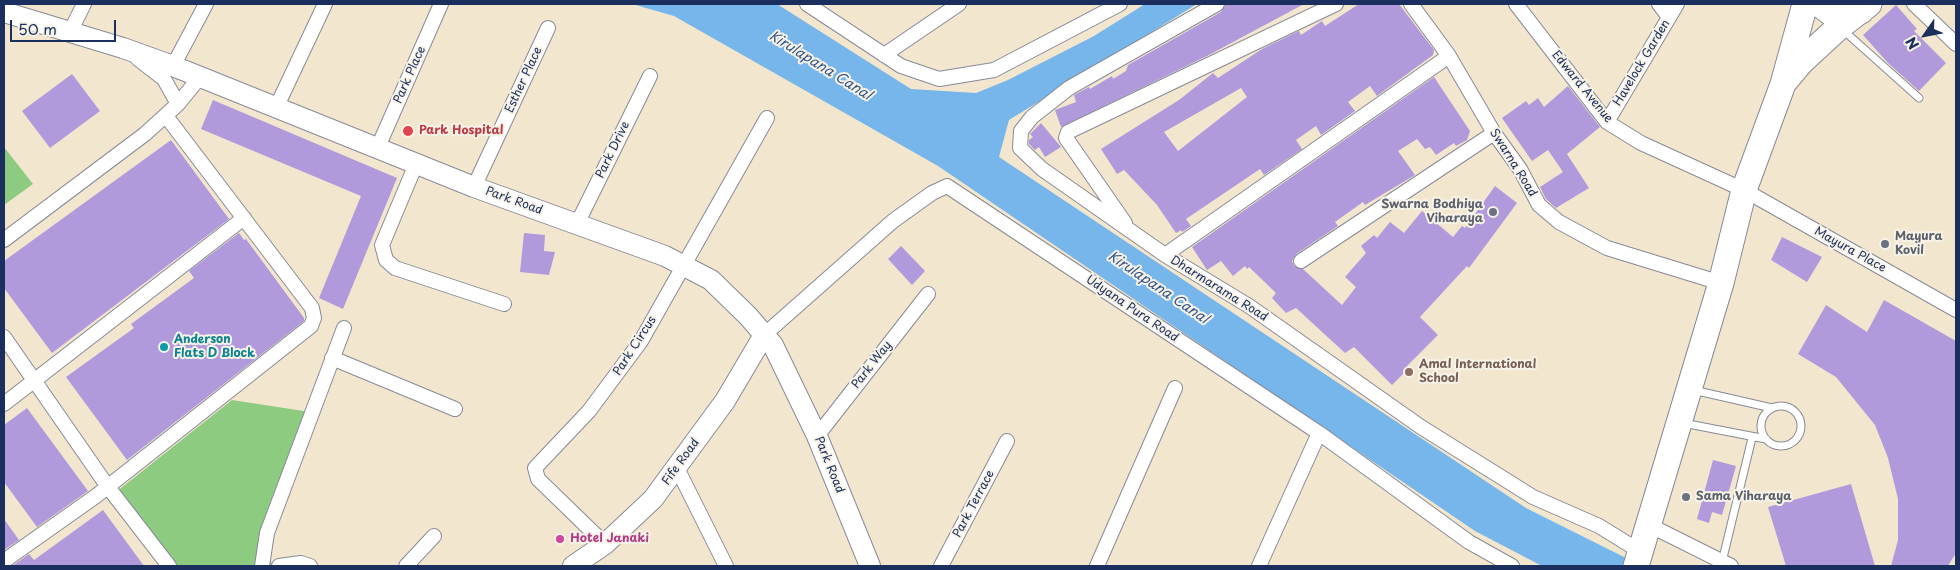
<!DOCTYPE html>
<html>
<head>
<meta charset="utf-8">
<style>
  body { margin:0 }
  #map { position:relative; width:1960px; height:570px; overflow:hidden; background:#f3e6ce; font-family:"Playpen Sans",sans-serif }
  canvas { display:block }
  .frame { position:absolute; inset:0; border:5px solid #1b2f5e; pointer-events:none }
  .north { position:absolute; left:1900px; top:10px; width:50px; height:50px; -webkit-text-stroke:4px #f7f3e8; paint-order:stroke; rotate:237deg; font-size:14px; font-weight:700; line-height:20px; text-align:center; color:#1b2f5e }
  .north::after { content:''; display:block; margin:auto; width:18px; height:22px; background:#1b2f5e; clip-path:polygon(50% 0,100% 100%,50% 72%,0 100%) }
  .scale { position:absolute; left:10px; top:20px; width:106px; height:22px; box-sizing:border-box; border:2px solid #1b2f5e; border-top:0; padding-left:6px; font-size:15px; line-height:18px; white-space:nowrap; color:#1b2f5e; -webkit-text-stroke:4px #f7f3e8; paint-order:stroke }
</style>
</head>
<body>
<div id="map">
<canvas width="1960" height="570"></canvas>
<div class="frame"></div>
<div class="north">N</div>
<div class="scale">50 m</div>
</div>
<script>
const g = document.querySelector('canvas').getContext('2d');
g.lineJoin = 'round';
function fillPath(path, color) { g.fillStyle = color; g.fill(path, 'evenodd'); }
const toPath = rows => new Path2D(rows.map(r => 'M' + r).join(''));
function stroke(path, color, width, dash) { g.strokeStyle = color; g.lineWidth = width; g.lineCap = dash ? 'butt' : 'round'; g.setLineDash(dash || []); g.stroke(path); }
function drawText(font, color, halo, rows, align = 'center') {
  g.font = font + ' "Playpen Sans",sans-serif'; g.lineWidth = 4; g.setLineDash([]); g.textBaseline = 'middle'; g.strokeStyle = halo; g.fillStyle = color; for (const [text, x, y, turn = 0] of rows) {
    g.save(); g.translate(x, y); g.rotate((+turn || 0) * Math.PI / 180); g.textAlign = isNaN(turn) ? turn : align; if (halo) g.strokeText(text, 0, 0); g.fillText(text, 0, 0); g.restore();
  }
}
fillPath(toPath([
  [4,147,33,184,4,205],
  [232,400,310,412,266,533,272,566,173,566,116,492]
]), '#8dcb81');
fillPath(toPath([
  [632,4,777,4,911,89,976,93,1008,80,1094,36,1145,4,1197,4,1009,120,999,157,1526,508,1642,566,1542,566,1475,531,938,166,674,16]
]), '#77b6ea');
fillPath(toPath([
  [1226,4,1304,4,1207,56,1061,127,1055,110,1076,102,1074,95,1089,87,1090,89,1112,76,1113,79,1126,71,1128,65,1221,12],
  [1359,4,1399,4,1434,50,1433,55,1377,96,1370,86,1348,102,1355,111,1321,135,1316,126,1296,140,1302,149,1264,175,1260,169,1186,219,1191,226,1182,232,1181,230,1176,233,1157,205,1124,170,1117,174,1101,149,1179,100,1213,73,1218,78,1262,49,1299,31,1301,35,1322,21,1325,26],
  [1241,88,1247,97,1178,151,1164,132],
  [1896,5,1917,29,1914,31,1946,63,1919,91,1888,63,1863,35],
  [72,74,100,111,50,148,22,111],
  [1434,77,1470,131,1467,140,1456,146,1454,143,1436,155,1430,147,1425,149,1417,139,1398,151,1415,175,1365,205,1363,202,1335,222,1338,226,1296,254,1292,261,1294,266,1303,269,1342,305,1356,287,1345,277,1366,253,1361,246,1374,235,1377,238,1390,222,1404,233,1422,211,1453,237,1462,226,1465,228,1495,186,1517,203,1469,268,1467,266,1420,317,1438,335,1407,366,1409,368,1392,385,1354,347,1345,353,1296,308,1286,313,1272,298,1276,293,1249,267,1247,269,1245,266,1233,276,1221,261,1207,270,1192,247],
  [1568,86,1600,127,1567,154,1589,188,1556,208,1546,199,1540,187,1563,172,1548,150,1532,161,1502,118,1526,101,1529,105,1538,98,1544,107],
  [213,100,397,178,343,309,319,298,361,196,201,129],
  [1041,123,1061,147,1045,157,1039,147,1035,150,1029,144,1029,140,1033,137,1030,134],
  [171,140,229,219,52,353,4,288,4,261],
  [239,233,244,240,246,239,304,318,304,321,127,460,66,377,134,328,131,324,194,278,189,271],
  [524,233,545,235,544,251,555,252,549,275,520,272],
  [1782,237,1822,257,1807,282,1771,260],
  [901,246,925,271,912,285,888,259],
  [1884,300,1956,341,1956,553,1948,566,1891,566,1898,540,1898,499,1888,458,1875,425,1836,377,1798,354,1826,305,1867,332],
  [27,408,88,491,37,527,4,482,4,425],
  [1713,460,1736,466,1722,515,1712,512,1709,523,1697,519],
  [1851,484,1875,566,1786,566,1768,507],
  [103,510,144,566,12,566,29,554,34,560],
  [4,519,19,540,4,550]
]), '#b09adc');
const lane = toPath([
  [1843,30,1919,98],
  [1693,390,1772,408],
  '1761 426a20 20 0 1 1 40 0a20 20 0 1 1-40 0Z',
  [1683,423,1766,439],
  [1722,562,1752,438]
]);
const street = toPath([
  [807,4,901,66,939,79,994,70,1120,4],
  [1217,4,1069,88,1032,117,1021,131,1020,148,1042,169,1165,255,1249,306,1421,427,1533,497,1599,526,1641,552],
  [1411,4,1449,56,1494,133,1520,169,1539,205,1559,222,1607,248,1721,283],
  [1516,4,1607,122,1641,143,1744,190,1956,310],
  [1659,4,1669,17],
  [1914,4,1956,44],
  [70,32,84,4],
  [884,55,959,4],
  [138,59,164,79,178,104],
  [173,66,206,4],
  [276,108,325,4],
  [1607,122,1677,4],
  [378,147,441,4],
  [416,164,382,245,386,260,395,268,504,304],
  [474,187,548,28],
  [1125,223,1066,138,1068,132,1336,4],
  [577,224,650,76],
  [4,240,145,134,178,104,200,77],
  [1165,255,1449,56],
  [1301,261,1494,133],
  [764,335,893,221,932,193,947,186,1319,433,1469,542,1512,566],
  [4,337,108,487,169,566],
  [332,358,455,409],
  [4,404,244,218],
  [817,436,928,294],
  [677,468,726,566],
  [1649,525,1731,566],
  [605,544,538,479,535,468,589,411,641,341,767,118],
  [4,561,96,496,311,326,314,318,312,308,166,116],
  [262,566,267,533,344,328],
  [279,566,301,563,310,566],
  [406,566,434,536],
  [941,566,1007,441],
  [1097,566,1175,388],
  [1259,566,1319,433]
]);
const secondary = toPath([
  [4,12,123,48,173,66,474,187,665,256,711,280,748,316,773,345,817,436,870,566],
  [573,566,605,544,653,499,725,401,764,335]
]);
const highway = toPath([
  [1819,4,1831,13,1841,15,1861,11],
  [1786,80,1801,62,1839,27,1869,4],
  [1636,566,1721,283,1744,190,1783,84,1805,4]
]);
stroke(lane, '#878a96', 9);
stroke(street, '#878a96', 16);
stroke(secondary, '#878a96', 22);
stroke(highway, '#878a96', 27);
stroke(lane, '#fff', 7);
stroke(street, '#fff', 14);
stroke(secondary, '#fff', 20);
stroke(highway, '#fff', 25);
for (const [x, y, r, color] of [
  [408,131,6,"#e0444e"],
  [1493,212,5,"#6b7280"],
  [1885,244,5,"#6b7280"],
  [164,347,5,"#0f9aa8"],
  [1409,372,5,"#8d6e63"],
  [1686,497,5,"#6b7280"],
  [560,539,5,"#d1479c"]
]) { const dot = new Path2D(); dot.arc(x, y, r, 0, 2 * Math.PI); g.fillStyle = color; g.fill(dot); stroke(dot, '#f7f3e8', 2); }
drawText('12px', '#1b2f5e', '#f7f3e8', [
  ["Havelock Garden",1642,63,-59],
  ["Park Place",410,75,-66],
  ["Esther Place",524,80,-65],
  ["Edward Avenue",1582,87,51],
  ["Park Drive",613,150,-64],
  ["Swarna Road",1513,163,58],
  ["Park Road",514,201,20],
  ["Mayura Place",1850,250,29],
  ["Dharmarama Road",1219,289,32],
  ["Udyana Pura Road",1132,309,34],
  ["Park Circus",635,346,-57],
  ["Park Way",872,365,-52],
  ["Fife Road",681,462,-54],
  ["Park Road",829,465,68],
  ["Park Terrace",974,504,-62]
]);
drawText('bold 12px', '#be3a42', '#f7f3e8', [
  ["Park Hospital",419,131]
], 'left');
drawText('bold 12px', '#5b616d', '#f7f3e8', [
  ["Swarna Bodhiya",1483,205,"right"],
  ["Viharaya",1483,219,"right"],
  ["Mayura",1895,237],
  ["Kovil",1895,251],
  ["Sama Viharaya",1696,497]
], 'left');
drawText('bold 12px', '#0d838f', '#f7f3e8', [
  ["Anderson",174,340],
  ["Flats D Block",174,354]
], 'left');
drawText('bold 12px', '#785e54', '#f7f3e8', [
  ["Amal International",1419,365],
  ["School",1419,379]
], 'left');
drawText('bold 12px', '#b23c85', '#f7f3e8', [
  ["Hotel Janaki",570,539]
], 'left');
drawText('italic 14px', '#375888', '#f7f3e8', [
  ["Kirulapana Canal",820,66,32],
  ["Kirulapana Canal",1158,288,34]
]);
</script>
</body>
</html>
